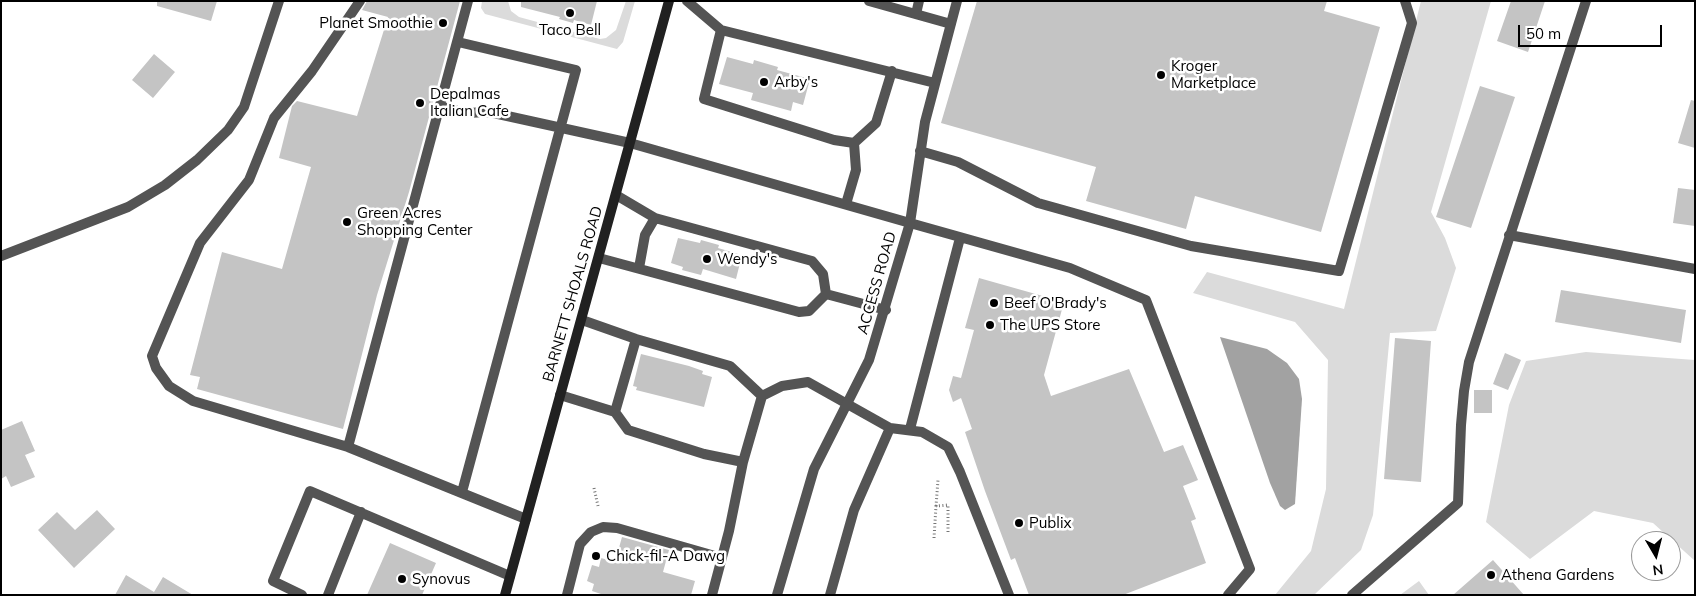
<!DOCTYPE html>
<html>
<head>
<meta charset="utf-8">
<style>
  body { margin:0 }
  #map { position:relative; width:1696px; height:596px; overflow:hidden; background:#fff; font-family:Mulish,sans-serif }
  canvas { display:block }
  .frame { position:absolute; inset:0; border:2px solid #000; pointer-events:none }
  .north { position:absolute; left:1631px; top:531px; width:50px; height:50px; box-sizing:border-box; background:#fff; border:1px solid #999; border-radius:50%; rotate:172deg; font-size:14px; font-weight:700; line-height:20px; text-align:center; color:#000 }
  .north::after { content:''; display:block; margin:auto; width:18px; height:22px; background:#000; clip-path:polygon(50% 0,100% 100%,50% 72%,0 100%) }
  .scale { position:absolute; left:1518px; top:25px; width:144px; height:22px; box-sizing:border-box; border:2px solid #000; border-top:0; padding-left:6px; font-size:15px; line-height:18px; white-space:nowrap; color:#000; -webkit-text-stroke:4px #fff; paint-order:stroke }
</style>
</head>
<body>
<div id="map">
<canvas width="1696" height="596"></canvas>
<div class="frame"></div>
<div class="north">N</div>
<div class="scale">50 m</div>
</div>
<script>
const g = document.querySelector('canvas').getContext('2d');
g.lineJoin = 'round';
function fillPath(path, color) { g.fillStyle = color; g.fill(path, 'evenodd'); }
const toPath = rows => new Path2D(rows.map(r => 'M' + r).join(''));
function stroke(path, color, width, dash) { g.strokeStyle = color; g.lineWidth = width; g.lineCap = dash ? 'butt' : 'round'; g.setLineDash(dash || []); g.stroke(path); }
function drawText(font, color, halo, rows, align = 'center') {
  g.font = font + ' Mulish,sans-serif'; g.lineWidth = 5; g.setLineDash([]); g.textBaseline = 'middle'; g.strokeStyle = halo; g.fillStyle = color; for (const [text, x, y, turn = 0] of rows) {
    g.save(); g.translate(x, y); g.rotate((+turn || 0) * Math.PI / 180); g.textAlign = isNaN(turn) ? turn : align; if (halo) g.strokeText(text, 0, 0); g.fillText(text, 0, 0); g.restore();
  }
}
fillPath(toPath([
  [482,1,508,1,511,11,519,17,600,39,606,38,616,30,626,1,635,1,623,42,617,49,485,14,481,8],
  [1421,1,1491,1,1431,212,1445,238,1456,268,1436,331,1390,333,1373,515,1361,550,1314,595,1275,595,1311,551,1326,489,1328,360,1295,322,1193,293,1207,272,1344,309],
  [1586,352,1695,360,1695,561,1653,523,1594,511,1530,559,1486,522,1509,405,1526,361],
  [1419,581,1429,595,1400,595]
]), '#dbdbdb');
fillPath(toPath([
  [1220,337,1267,349,1287,363,1299,379,1302,399,1295,504,1285,510,1280,506,1270,483]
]), '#a2a2a2');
fillPath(toPath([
  [157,1,217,1,211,21,157,6],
  [367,1,460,1,409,192,377,295,343,429,197,389,200,377,190,375,222,252,282,269,311,167,279,158,292,106,297,101,357,116,388,17,362,10],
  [521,1,597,1,591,25,574,20,573,23,559,19,560,17,521,7],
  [977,1,1327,1,1324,11,1380,27,1321,232,1195,196,1186,229,1086,201,1096,167,941,123],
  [1511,1,1545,1,1528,52,1497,41],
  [154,54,175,72,153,98,132,80],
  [727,57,753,64,754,60,778,67,777,70,810,79,803,105,793,102,791,111,751,100,753,93,719,84],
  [1480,86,1515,97,1471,228,1436,217],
  [1691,100,1695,101,1695,148,1678,143],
  [1678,188,1695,190,1695,226,1673,223],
  [678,238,700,243,701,240,719,245,718,248,742,255,736,279,703,269,701,275,682,270,683,267,671,263],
  [979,278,1064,302,1044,375,1051,396,1129,369,1164,452,1183,445,1198,480,1183,486,1196,519,1191,521,1206,563,1123,595,1029,595,1015,558,1011,560,985,491,965,432,972,429,961,398,953,402,949,390,953,376,961,378,974,330,965,328],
  [1561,290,1686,310,1681,343,1555,322],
  [1395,338,1431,341,1421,482,1384,479],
  [1505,353,1521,360,1508,390,1493,384],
  [641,354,689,366,703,371,702,374,712,377,704,407,636,390,637,387,633,386],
  [1474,390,1492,390,1492,413,1474,413],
  [22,421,35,451,25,455,35,477,11,487,6,476,1,479,1,430],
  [97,510,115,529,74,568,38,530,57,512,75,530],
  [622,537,669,550,663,572,695,581,691,595,604,595,592,591,594,584,587,581,592,565,599,567,601,558,615,562],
  [390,543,436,563,422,595,367,595],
  [1493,560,1524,595,1453,595],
  [126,575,154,592,163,577,193,595,115,595]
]), '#c4c4c4');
stroke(toPath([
  [594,488,598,506],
  [936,506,938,480],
  [934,538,936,506,948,505,948,532]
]), '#767676', 3, [1, 2.5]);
stroke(toPath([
  [360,1,312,71,274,118,249,180,200,243,152,356,156,368,169,386,193,401,348,447,526,519],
  [687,1,721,30,935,83],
  [869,1,951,24],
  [957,1,925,122,910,223,1070,268,1146,300,1250,569,1228,595],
  [916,14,919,1],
  [721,30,704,99,834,140,854,143,876,123,892,71],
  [458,42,576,70,462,492],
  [440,106,465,113,489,112,630,143],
  [920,151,958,162,1038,203,1191,246,1339,271,1412,23,1405,1],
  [616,195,655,218,812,261,823,274,826,294],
  [846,204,856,170,854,143],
  [1509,235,1695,269],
  [599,258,799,312,809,311,826,294],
  [639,268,645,235,655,218],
  [826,294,886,310],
  [582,320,636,339,730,366,762,396],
  [560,395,615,412,628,430,704,454,743,462],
  [615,412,636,339],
  [910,429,960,238],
  [348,447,468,1],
  [302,595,273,581,310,491,510,576],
  [328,595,361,512],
  [567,595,580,544,591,532,603,527,617,528,722,558],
  [712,595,729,531,743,462,762,396,782,386,808,382,890,428,922,432,948,447,960,472,1009,595],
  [830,595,854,510,890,428],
  [1352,595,1458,503,1461,425,1464,391,1469,362,1586,1]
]), '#545454', 10);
stroke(toPath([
  [630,143,910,223,869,360,814,469,777,595],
  [1,256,128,207,165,185,197,160,228,130,244,107,279,1]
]), '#545454', 10);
stroke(toPath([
  [505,595,669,1]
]), '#212121', 10);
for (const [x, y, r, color] of [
  [570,13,5,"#000"],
  [443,23,5,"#000"],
  [1161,75,5,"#000"],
  [764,82,5,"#000"],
  [420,103,5,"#000"],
  [347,222,5,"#000"],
  [707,259,5,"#000"],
  [994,303,5,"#000"],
  [990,325,5,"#000"],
  [1019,523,5,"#000"],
  [596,556,5,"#000"],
  [1491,575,5,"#000"],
  [402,579,5,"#000"]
]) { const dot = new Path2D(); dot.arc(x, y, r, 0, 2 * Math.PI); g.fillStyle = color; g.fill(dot); stroke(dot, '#fff', 2); }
drawText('15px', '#000', '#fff', [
  ["Planet Smoothie",433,23,"right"],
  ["Taco Bell",570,30,"center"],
  ["Kroger",1171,66],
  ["Marketplace",1171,83],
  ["Arby's",774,82],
  ["Depalmas",430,94],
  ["Italian Cafe",430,111],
  ["Green Acres",357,213],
  ["Shopping Center",357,230],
  ["Wendy's",717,259],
  ["Beef O'Brady's",1004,303],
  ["The UPS Store",1000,325],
  ["Publix",1029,523],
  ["Chick-fil-A Dawg",606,556],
  ["Athena Gardens",1501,575],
  ["Synovus",412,579]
], 'left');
drawText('15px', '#000', '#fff', [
  ["ACCESS ROAD",877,283,-74],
  ["BARNETT SHOALS ROAD",573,294,-74]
]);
</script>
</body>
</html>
